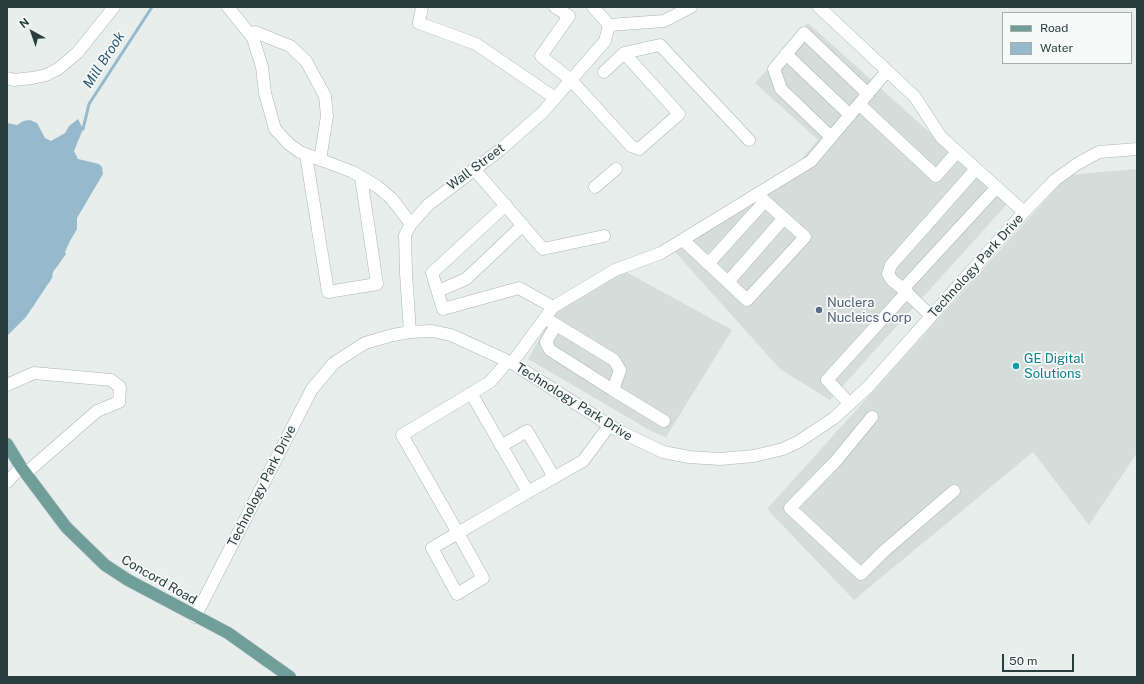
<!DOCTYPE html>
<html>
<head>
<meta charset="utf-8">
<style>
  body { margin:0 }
  #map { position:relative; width:1144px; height:684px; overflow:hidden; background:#e7eeec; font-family:"Public Sans",sans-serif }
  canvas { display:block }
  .frame { position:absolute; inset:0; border:8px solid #273e3c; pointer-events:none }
  .legend { position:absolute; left:1002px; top:12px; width:130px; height:52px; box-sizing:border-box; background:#f7faf9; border:1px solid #a4afad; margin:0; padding:5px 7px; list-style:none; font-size:12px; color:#273e3c }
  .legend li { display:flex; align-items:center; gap:8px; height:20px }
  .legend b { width:20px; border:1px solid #a4afad }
  .north { position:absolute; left:12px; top:12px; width:40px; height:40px; -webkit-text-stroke:3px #f7faf9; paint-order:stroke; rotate:320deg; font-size:11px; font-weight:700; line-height:16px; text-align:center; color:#273e3c }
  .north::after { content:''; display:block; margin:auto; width:14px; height:18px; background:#273e3c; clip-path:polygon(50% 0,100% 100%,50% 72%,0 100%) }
  .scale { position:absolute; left:1002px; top:654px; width:72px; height:18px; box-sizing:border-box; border:2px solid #273e3c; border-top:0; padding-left:5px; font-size:12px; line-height:14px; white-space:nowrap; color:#273e3c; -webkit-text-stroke:3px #f7faf9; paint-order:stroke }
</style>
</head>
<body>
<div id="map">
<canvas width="1144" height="684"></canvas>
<div class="frame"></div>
<ul class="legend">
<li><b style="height:5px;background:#709e9a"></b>Road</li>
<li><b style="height:11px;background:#96bacc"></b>Water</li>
</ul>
<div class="north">N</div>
<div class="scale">50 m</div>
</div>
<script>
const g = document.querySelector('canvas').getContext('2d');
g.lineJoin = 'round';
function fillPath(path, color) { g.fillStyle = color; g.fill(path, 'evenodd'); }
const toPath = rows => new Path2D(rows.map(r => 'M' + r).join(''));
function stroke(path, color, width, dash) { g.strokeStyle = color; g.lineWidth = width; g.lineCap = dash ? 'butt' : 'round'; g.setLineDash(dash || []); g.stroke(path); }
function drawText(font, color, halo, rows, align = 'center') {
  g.font = font + ' "Public Sans",sans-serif'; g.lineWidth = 3.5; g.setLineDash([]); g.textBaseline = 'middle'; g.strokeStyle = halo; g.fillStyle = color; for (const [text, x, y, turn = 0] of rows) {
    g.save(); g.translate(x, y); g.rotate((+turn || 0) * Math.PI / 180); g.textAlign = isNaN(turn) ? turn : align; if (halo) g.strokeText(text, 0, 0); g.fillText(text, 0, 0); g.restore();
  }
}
fillPath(toPath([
  [808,23,1008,203,830,400,780,369,676,253,670,241,797,164,818,140,755,83],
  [1137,169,1137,453,1089,525,1033,452,854,600,767,509,1068,175],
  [619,268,732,330,666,437,651,431,528,359,556,310]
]), '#d5dddb');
fillPath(toPath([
  [78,119,83,129,74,151,78,159,99,164,102,167,103,174,77,218,77,229,70,241,65,252,66,254,53,272,52,278,26,317,7,336,7,123,17,125,23,121,30,120,37,123,45,138,51,141,65,133,69,126]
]), '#96bacc');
stroke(toPath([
  [83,129,89,104,152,7]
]), '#96bacc', 3);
const minor = toPath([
  [228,7,253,38,262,67,265,93,275,129,289,144,300,152,353,172,378,187,392,199,411,224],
  [422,7,419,23,476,44,555,98],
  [555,7,569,16,541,56,571,80,631,146,639,149,679,114,624,53,604,72],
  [593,7,609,25],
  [819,7,915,97,941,137,1024,212],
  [609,25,664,21,691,7],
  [255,32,290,46,306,61,325,96,327,116,320,160],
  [624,53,660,45,749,140],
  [786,54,850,115],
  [7,78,14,80,32,78,46,75,58,69,77,53,114,7],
  [859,104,936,176,957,152],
  [831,137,781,89,774,69,804,33,868,94],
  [306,155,328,292,377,284,361,177],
  [474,169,543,249,604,236],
  [976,169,891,265,888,274,892,280,903,289,997,187],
  [595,187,616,169],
  [506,205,432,273,443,309,519,288,553,307],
  [683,240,747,300,805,237,757,194],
  [708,264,765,201],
  [728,282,784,218],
  [903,289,931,316],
  [438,291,466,279,523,225],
  [545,318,614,360,620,370,613,390,664,421],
  [556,325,546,342,550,350,613,390],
  [410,332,406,273,405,235,411,224,428,205,500,150,543,112,605,41,609,25],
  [508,361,490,382,402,435,458,533,483,578,457,594,432,548,458,533,482,519,528,492,583,461,609,426],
  [512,363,553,307,615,270,661,253,811,161,887,71],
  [7,385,34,373,111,380,120,387,119,402,97,411,26,473],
  [471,393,528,492],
  [850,404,827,380,907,292],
  [872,417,835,462,790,508,861,574,883,552,954,491],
  [501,446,527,431,554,477],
  [7,482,21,467],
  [195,617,312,389,334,363,365,343,393,335,410,332,432,331,451,335,512,363,617,430,663,452,689,457,720,459,754,456,783,449,798,442,834,418,868,387,1024,212,1055,180,1077,164,1099,152,1137,149]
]);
const major = toPath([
  [7,444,21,467,66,527,105,565,128,580,228,633,290,677]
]);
stroke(minor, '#aab6b4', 13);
stroke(major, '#c3c9c8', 13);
stroke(minor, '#fff', 12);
stroke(major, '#709e9a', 12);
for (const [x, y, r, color] of [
  [819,310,4,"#5c6f8a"],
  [1016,366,4,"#0f9aa8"]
]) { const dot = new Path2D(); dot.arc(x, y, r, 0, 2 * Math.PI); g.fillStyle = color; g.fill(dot); stroke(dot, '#f7faf9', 1.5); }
drawText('13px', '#273e3c', '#f7faf9', [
  ["Wall Street",476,167,-37],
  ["Technology Park Drive",976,266,-48],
  ["Technology Park Drive",574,402,32],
  ["Technology Park Drive",262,486,-63],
  ["Concord Road",159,580,30]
]);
drawText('13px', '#4e5e75', '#f7faf9', [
  ["Nuclera",827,303],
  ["Nucleics Corp",827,318]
], 'left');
drawText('13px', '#0d838f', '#f7faf9', [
  ["GE Digital",1024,359],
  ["Solutions",1024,374]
], 'left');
drawText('italic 14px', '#275a74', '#f7faf9', [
  ["Mill Brook",104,60,-57]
]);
</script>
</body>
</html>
